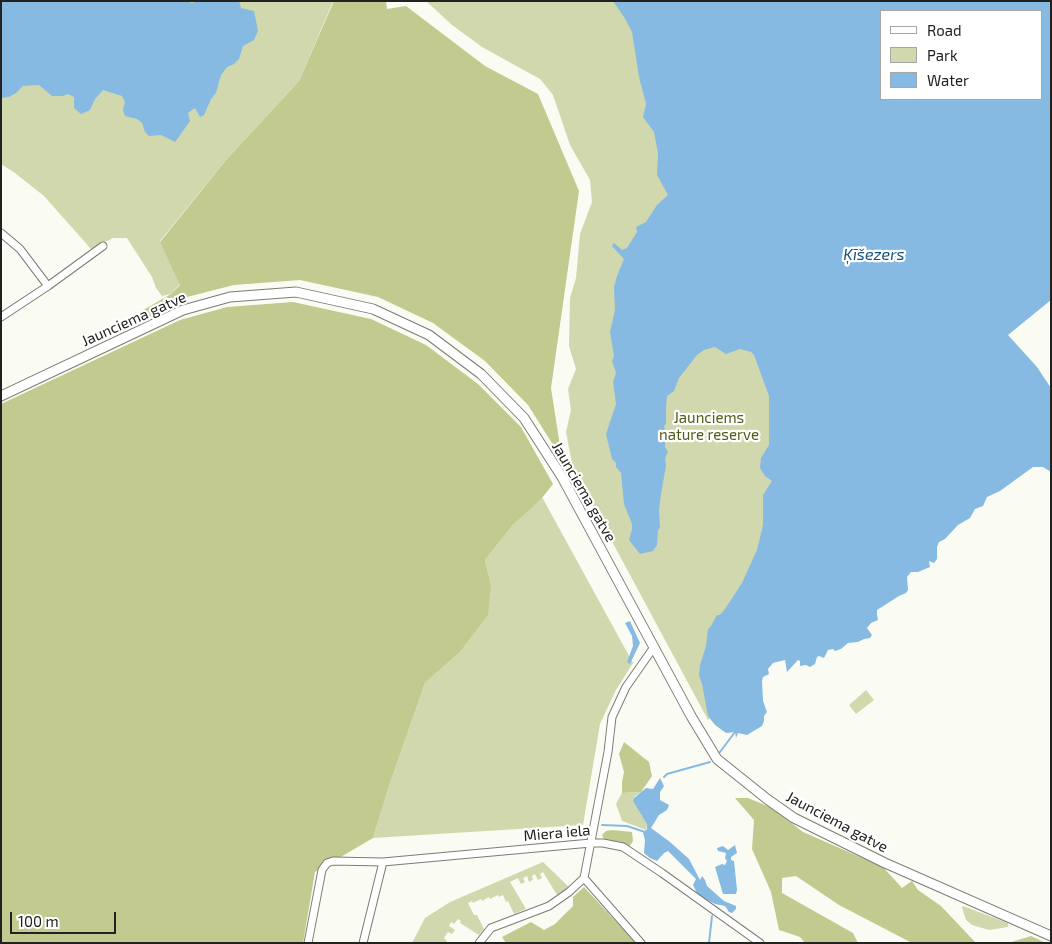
<!DOCTYPE html>
<html>
<head>
<meta charset="utf-8">
<style>
  body { margin:0 }
  #map { position:relative; width:1052px; height:944px; overflow:hidden; background:#fafcf3; font-family:"Exo 2",sans-serif }
  canvas { display:block }
  .frame { position:absolute; inset:0; border:2px solid #222320; pointer-events:none }
  .legend { position:absolute; left:880px; top:10px; width:162px; height:90px; box-sizing:border-box; background:#fff; border:1px solid #a7a7a6; margin:0; padding:6px 9px; list-style:none; font-size:15px; color:#222320 }
  .legend li { display:flex; align-items:center; gap:10px; height:25px }
  .legend b { width:25px; border:1px solid #a7a7a6 }
  .scale { position:absolute; left:10px; top:912px; width:106px; height:22px; box-sizing:border-box; border:2px solid #222320; border-top:0; padding-left:6px; font-size:15px; line-height:18px; white-space:nowrap; color:#222320; -webkit-text-stroke:4px #fff; paint-order:stroke }
</style>
</head>
<body>
<div id="map">
<canvas width="1052" height="944"></canvas>
<div class="frame"></div>
<ul class="legend">
<li><b style="height:6px;background:#fff"></b>Road</li>
<li><b style="height:14px;background:#d2d8ae"></b>Park</li>
<li><b style="height:14px;background:#86bae2"></b>Water</li>
</ul>
<div class="scale">100 m</div>
</div>
<script>
const g = document.querySelector('canvas').getContext('2d');
g.lineJoin = 'round';
function fillPath(path, color) { g.fillStyle = color; g.fill(path, 'evenodd'); }
const toPath = rows => new Path2D(rows.map(r => 'M' + r).join(''));
function stroke(path, color, width, dash) { g.strokeStyle = color; g.lineWidth = width; g.lineCap = dash ? 'butt' : 'round'; g.setLineDash(dash || []); g.stroke(path); }
function drawText(font, color, halo, rows, align = 'center') {
  g.font = font + ' "Exo 2",sans-serif'; g.lineWidth = 4.5; g.setLineDash([]); g.textBaseline = 'middle'; g.strokeStyle = halo; g.fillStyle = color; for (const [text, x, y, turn = 0] of rows) {
    g.save(); g.translate(x, y); g.rotate((+turn || 0) * Math.PI / 180); g.textAlign = isNaN(turn) ? turn : align; if (halo) g.strokeText(text, 0, 0); g.fillText(text, 0, 0); g.restore();
  }
}
fillPath(toPath([
  [1,1,335,1,332,4,299,81,226,160,160,241,180,284,171,294,162,296,156,288,152,277,127,238,113,238,91,249,44,196,15,173,1,164],
  [426,1,687,1,826,333,729,701,708,720,573,469,566,432,571,410,568,389,576,369,569,346,570,298,576,278,580,234,592,202,590,180,570,145,553,95,540,79,482,47,452,25],
  [542,497,633,663,616,690,600,724,583,825,373,838,389,786,425,683,458,654,491,584,485,560,513,525],
  [866,690,874,700,856,714,849,705],
  [641,792,634,797,647,824,646,830,622,821,616,804,622,793],
  [543,862,569,887,557,895,543,872,540,874,542,878,538,880,535,874,532,876,533,880,529,882,527,876,523,878,525,882,521,884,518,878,510,882,526,909,514,914,508,901,506,902,503,895,499,897,498,895,490,899,489,897,482,901,481,899,473,903,472,901,468,903,474,915,477,915,484,929,479,935,460,923,461,921,458,919,454,924,451,922,449,926,455,930,452,934,448,932,444,938,447,941,446,943,412,943,425,918,450,902],
  [963,906,1008,923,1008,927,989,930,972,925,966,920,962,908]
]), '#d2d8ae');
fillPath(toPath([
  [334,1,386,1,387,9,406,6,485,66,538,94,579,191,551,388,562,459,528,405,485,361,433,323,378,297,300,280,234,285,187,297,168,309,119,330,138,313,171,294,180,285,160,242,226,160,299,81],
  [293,302,371,319,426,345,478,384,521,427,553,484,542,498,513,525,485,560,491,584,488,615,458,654,425,683,389,786,373,838,315,872,303,943,1,943,1,404,180,320,227,307],
  [624,742,649,762,652,776,641,792,622,793,622,782,624,772,619,754],
  [735,798,748,798,772,808,803,832,883,867,902,888,912,881,918,890,941,906,976,943,912,943,839,905,796,876,782,878,782,893,853,933,858,943,805,943,800,937,779,930,771,892,752,849,754,820],
  [612,830,632,832,633,841,629,847,604,839,602,835,606,831],
  [584,887,636,943,506,943,502,937,531,922,544,930,555,924,573,906,573,897],
  [1031,936,1046,943,1008,943]
]), '#c2ca8f');
fillPath(toPath([
  [1,1,185,1,192,3,198,1,239,1,241,8,254,11,258,31,254,40,243,46,239,59,234,64,227,67,221,75,216,93,211,99,204,115,200,117,195,108,188,113,190,121,175,142,161,135,149,136,145,132,142,123,137,119,125,116,123,110,125,102,122,96,103,90,95,99,90,110,81,114,74,108,74,97,68,94,63,96,52,96,39,85,23,86,16,93,9,97,1,98],
  [613,1,1051,1,1051,300,1008,335,1037,367,1051,388,1051,472,1043,467,1033,467,1000,491,987,497,983,506,975,509,970,518,958,525,945,539,939,542,937,547,937,559,934,563,929,561,930,567,918,572,911,572,907,577,908,590,906,593,899,596,877,610,877,615,878,620,871,623,867,628,872,635,870,638,864,639,858,642,848,643,841,649,835,651,833,649,828,650,824,658,819,656,817,657,815,664,810,667,806,665,800,666,800,661,798,660,787,672,785,660,773,663,768,669,769,674,763,677,762,681,763,701,767,712,764,716,764,721,762,726,747,735,738,733,736,738,735,732,726,733,715,725,708,716,702,684,699,675,700,665,706,646,708,629,711,626,717,615,720,615,725,609,742,583,757,550,763,525,763,495,772,481,765,476,760,468,761,458,769,445,769,396,754,355,751,352,740,349,726,354,715,347,704,350,697,355,679,378,674,391,667,396,666,407,666,424,664,426,666,433,665,447,668,452,665,458,666,466,661,494,659,510,660,528,658,530,657,545,653,551,640,554,629,540,632,529,632,524,624,504,621,473,616,467,616,463,612,459,606,434,616,404,613,382,616,373,612,361,614,356,610,332,615,310,614,287,617,276,624,259,612,246,614,243,622,250,627,248,637,232,636,227,646,222,657,205,668,195,657,175,658,153,654,132,643,117,646,104,639,77,632,32,624,17],
  [1041,11,1041,99,881,99,881,11],
  [630,621,640,643,630,664,627,662,633,646,632,636,625,623],
  [660,778,664,786,660,792,660,800,669,805,667,810,659,815,651,828,670,842,689,859,700,880,702,876,705,880,707,886,724,901,736,906,736,909,732,913,729,912,725,906,715,904,698,895,693,885,696,879,668,851,664,853,657,861,650,858,644,853,645,840,643,833,647,829,647,824,633,801,634,798,646,788,653,789],
  [735,845,737,853,731,857,731,860,734,861,737,890,736,894,723,894,715,867,722,864,725,865,727,861,725,858,726,853,718,851,717,848,723,846,728,850]
]), '#86bae2');
stroke(toPath([
  [720,752,735,732],
  [664,777,667,774,710,762],
  [602,825,627,826,645,832],
  [709,943,712,916]
]), '#86bae2', 2);
const minor = toPath([
  [1,233,20,249,48,286],
  [1,317,48,286,103,246],
  [308,943,322,870,327,863,333,861,383,862,591,843,603,843,623,847,662,873,760,943],
  [363,943,383,862],
  [479,943,491,928,549,906,569,892,584,878],
  [641,943,584,878,608,752,612,717,626,687,654,647]
]);
const major = toPath([
  [1,396,183,310,230,297,296,292,373,309,429,335,481,374,524,418,562,477,691,716,717,759,767,799,794,818,885,863,1051,936]
]);
stroke(minor, '#7b7c74', 9);
stroke(major, '#7b7c74', 11);
stroke(minor, '#fff', 7);
stroke(major, '#fff', 9);
drawText('15px', '#222320', '#fff', [
  ["Jaunciema gatve",134,319,-24],
  ["Jaunciema gatve",584,492,60],
  ["Jaunciema gatve",837,822,28],
  ["Miera iela",557,833,-5]
]);
drawText('15px', '#565b1a', '#fff', [
  ["Jaunciems",709,418],
  ["nature reserve",709,435]
]);
drawText('italic 16px', '#165279', '#fff', [
  ["Ķīšezers",874,255]
]);
</script>
</body>
</html>
